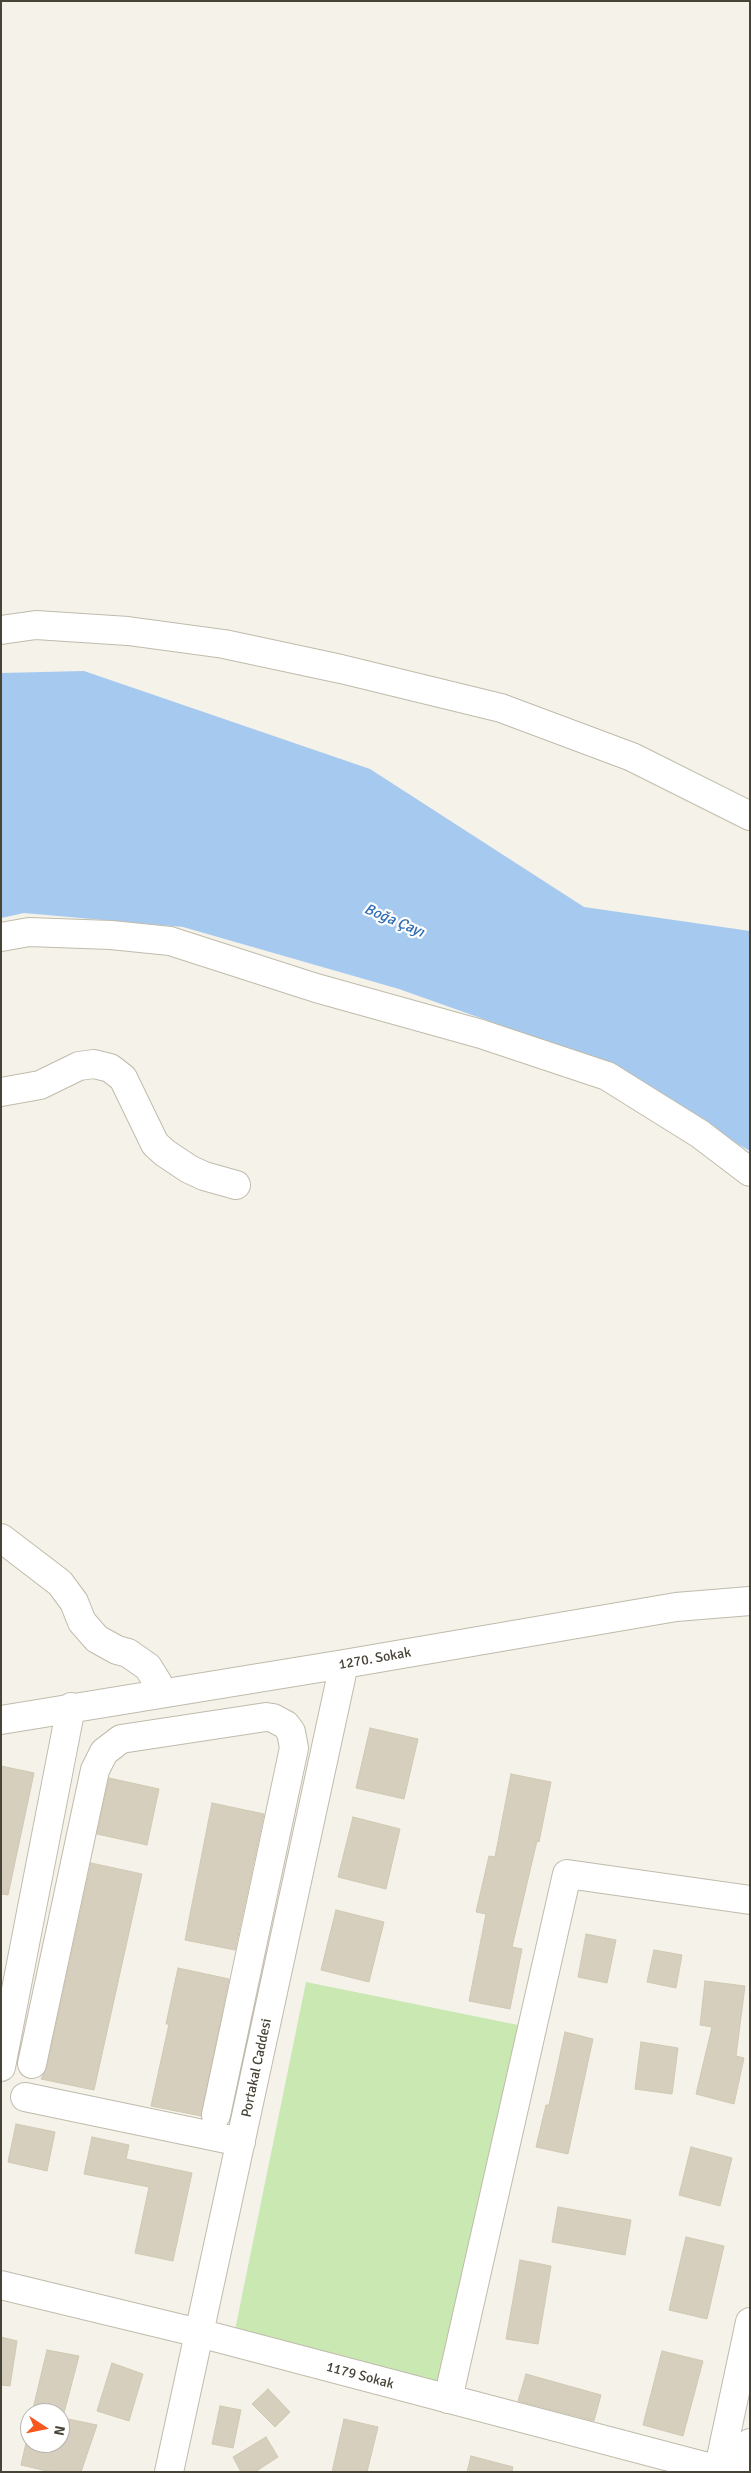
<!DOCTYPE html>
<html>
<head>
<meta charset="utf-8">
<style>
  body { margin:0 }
  #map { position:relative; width:751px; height:2473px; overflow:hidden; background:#f4f2e9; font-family:Signika,sans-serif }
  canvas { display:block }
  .frame { position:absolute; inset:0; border:2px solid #484337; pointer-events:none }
  .north { position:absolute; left:20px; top:2403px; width:50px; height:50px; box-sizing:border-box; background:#fff; border:1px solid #b6b4af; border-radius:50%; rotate:101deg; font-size:14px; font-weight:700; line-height:20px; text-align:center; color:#484337 }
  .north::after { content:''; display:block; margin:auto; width:18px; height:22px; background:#f7571d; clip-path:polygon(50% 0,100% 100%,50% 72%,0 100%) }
</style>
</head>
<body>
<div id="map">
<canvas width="751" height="2473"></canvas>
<div class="frame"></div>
<div class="north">N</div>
</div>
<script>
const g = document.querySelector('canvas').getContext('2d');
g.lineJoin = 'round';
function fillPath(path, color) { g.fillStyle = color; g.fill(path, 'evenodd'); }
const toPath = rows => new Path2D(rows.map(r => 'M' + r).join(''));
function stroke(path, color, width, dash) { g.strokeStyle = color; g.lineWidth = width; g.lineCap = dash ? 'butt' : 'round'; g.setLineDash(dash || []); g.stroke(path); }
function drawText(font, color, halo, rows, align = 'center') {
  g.font = font + ' Signika,sans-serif'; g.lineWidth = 4.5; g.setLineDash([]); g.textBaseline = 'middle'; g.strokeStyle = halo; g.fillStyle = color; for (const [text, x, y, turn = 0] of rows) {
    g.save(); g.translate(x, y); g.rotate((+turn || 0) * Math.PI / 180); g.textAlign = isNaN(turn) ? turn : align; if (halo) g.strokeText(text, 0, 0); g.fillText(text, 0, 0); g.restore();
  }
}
fillPath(toPath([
  [306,1982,523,2026,442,2385,235,2330]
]), '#c9e8b2');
fillPath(toPath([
  [84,671,370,769,584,907,750,931,750,1151,716,1132,621,1068,399,989,183,927,24,913,1,918,1,673]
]), '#a6c9f0');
const building = toPath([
  [370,1728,418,1739,404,1799,356,1788,370,1728],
  [1,1766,34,1773,8,1895,1,1894,1,1766],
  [511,1774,551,1782,539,1842,537,1841,512,1947,522,1949,510,2009,469,2001,486,1914,476,1912,489,1856,495,1857,511,1774],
  [109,1778,159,1789,147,1845,97,1834,109,1778],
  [212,1803,264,1814,235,1950,185,1940,212,1803],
  [353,1817,400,1829,386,1889,338,1877,353,1817],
  [91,1863,142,1874,94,2090,41,2079,47,2067,91,1863],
  [336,1910,384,1922,369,1982,321,1970,336,1910],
  [586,1934,616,1940,607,1983,578,1977,586,1934],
  [654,1950,682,1955,676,1988,647,1982,654,1950],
  [178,1968,229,1979,201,2116,151,2106,169,2024,166,2024,178,1968],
  [705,1981,745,1986,736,2056,744,2058,734,2104,696,2094,712,2027,700,2025,705,1981],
  [565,2032,593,2039,568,2154,536,2147,546,2105,549,2105,565,2032],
  [641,2042,678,2048,672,2094,635,2089,641,2042],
  [16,2124,55,2132,47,2171,8,2162,16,2124],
  [92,2137,129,2145,126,2159,192,2173,173,2261,135,2253,149,2187,84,2174,92,2137],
  [691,2147,732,2158,720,2206,679,2195,691,2147],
  [558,2207,631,2220,625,2255,552,2242,558,2207],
  [686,2237,724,2246,707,2319,669,2310,686,2237],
  [520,2260,551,2266,538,2344,506,2339,520,2260],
  [1,2337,17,2341,10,2386,1,2385,1,2337],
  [47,2350,79,2356,64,2413,32,2413,47,2350],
  [662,2351,703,2361,683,2436,643,2425,662,2351],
  [112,2363,143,2374,129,2421,97,2411,112,2363],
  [526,2374,601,2395,594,2421,518,2401,526,2374],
  [268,2389,290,2412,275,2427,252,2404,268,2389],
  [220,2406,241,2410,233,2448,212,2444,220,2406],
  [63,2418,97,2425,81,2472,51,2472,21,2465,26,2443,60,2443,63,2418],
  [344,2419,378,2427,367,2472,332,2472,344,2419],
  [266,2437,278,2457,255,2472,241,2472,233,2457,266,2437],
  [471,2456,513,2467,512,2472,467,2472,471,2456]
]);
fillPath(building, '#d6cfbe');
stroke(building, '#d0c8b2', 1);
const minor = toPath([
  [1,630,36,625,128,631,224,644,341,669,501,708,632,757,750,816],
  [1,937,29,932,111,935,170,941,316,988,481,1034,607,1076,700,1134,750,1172],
  [1,1092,40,1085,79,1066,94,1064,110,1068,123,1078,155,1144,165,1153,189,1169,204,1176,236,1185],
  [1,1538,60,1583,74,1602,82,1622,97,1639,117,1650,128,1653,148,1667,164,1693],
  [1,1720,344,1664,676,1607,750,1601],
  [32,2064,95,1770,104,1752,121,1739,266,1717,273,1718,286,1725,291,1732,294,1748,216,2115],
  [1,2067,71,1707],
  [25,2097,241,2142],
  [1,2285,199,2333,719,2470],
  [448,2399,567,1874,750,1900],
  [169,2472,344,1664],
  [718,2472,750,2322],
  [743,2472,750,2443]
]);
stroke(minor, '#c0bbab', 30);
stroke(minor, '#fff', 28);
drawText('14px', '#484337', '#fff', [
  ["1270. Sokak",375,1659,-10],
  ["Portakal Caddesi",257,2068,-78],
  ["1179 Sokak",360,2376,15]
]);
drawText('italic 15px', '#316db3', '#fff', [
  ["Boğa Çayı",394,921,23]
]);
</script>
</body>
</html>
